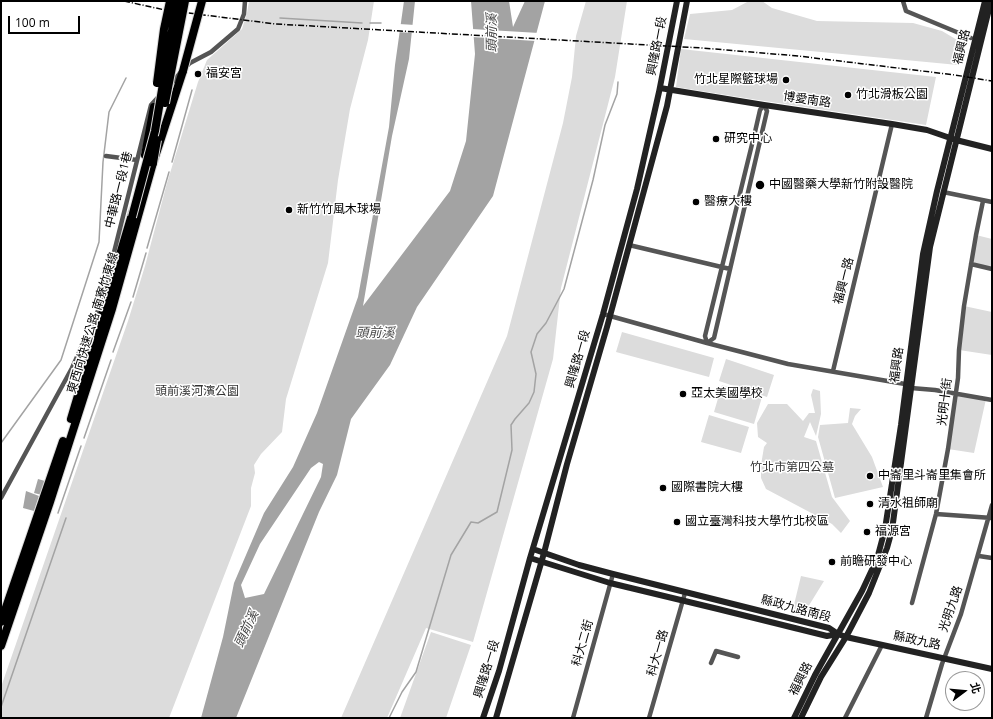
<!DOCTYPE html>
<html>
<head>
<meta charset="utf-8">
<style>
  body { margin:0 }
  #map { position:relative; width:993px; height:719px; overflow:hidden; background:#fff; font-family:"Open Sans","Noto Sans TC",sans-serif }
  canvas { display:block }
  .frame { position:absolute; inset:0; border:2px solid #000; pointer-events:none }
  .north { position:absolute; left:945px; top:671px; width:40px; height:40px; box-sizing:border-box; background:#fff; border:1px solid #999; border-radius:50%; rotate:74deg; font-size:11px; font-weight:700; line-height:16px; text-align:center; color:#000 }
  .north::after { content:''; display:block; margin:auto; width:14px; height:18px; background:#000; clip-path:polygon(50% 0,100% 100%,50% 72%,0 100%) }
  .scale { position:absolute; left:8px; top:16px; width:72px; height:18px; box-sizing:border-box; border:2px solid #000; border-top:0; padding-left:5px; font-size:12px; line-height:14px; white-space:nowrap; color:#000; -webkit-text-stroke:3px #fff; paint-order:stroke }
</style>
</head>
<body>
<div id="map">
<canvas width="993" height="719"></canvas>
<div class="frame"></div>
<div class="north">北</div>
<div class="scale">100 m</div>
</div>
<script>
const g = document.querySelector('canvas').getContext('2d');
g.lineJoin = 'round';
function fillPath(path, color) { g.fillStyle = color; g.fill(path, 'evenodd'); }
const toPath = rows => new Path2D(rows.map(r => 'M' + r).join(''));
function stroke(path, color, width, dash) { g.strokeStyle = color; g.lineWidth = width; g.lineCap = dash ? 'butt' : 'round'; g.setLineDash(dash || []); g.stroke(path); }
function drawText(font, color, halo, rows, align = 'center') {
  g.font = font + ' "Open Sans","Noto Sans TC",sans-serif'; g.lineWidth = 3; g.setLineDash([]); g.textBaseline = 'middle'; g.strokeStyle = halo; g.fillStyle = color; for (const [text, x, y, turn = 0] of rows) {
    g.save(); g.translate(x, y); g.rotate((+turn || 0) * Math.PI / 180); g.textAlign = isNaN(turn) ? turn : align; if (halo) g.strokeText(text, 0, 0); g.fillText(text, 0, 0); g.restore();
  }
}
fillPath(toPath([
  [249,1,374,1,368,40,350,109,338,180,328,263,286,399,282,432,261,454,254,465,255,473,251,488,251,506,169,718,1,718,1,687,128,321,145,266,167,183,198,82,207,60,242,29,247,13],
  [586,1,627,1,615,77,561,288,553,359,473,642,426,628,387,718,341,718,507,336,563,123,572,77,576,36],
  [749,1,762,1,772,8,817,21,913,23,942,31,964,44,958,65,684,39,690,14,732,10],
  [681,49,936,77,926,125,751,99,676,87],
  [976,235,992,239,992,269,971,264],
  [964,306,992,312,992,355,959,350],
  [622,332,714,358,709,377,616,352],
  [726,359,774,375,767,397,719,381],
  [722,385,762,397,754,424,714,412],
  [813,389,820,391,821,414,816,436,810,422,804,437,816,441,832,497,850,521,841,533,832,524,766,489,761,478,761,465,764,447,767,443,758,437,757,423,768,404,787,404,803,421,809,413,815,413,811,395],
  [956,394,986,399,974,453,948,449],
  [850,408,861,409,855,416,852,424,872,457,883,487,835,498,818,437,820,425,848,423],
  [709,415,749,427,741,453,701,442],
  [801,576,824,581,808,607,826,611,822,621,792,613],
  [431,632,471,645,446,718,400,718]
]), '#dcdcdc');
fillPath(toPath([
  [404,1,415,1,409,59,392,136,363,306,450,191,466,141,475,54,471,1,509,1,513,27,525,1,545,1,493,196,417,307,390,365,351,419,337,475,319,512,236,718,201,718,223,637,234,583,264,513,293,467,317,413,358,297,389,127,395,65],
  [319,462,323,464,321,477,264,594,245,598,241,585,260,544,311,468],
  [38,479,45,481,42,495,34,493],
  [26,491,39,496,34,511,23,508]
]), '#a3a3a3');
fillPath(toPath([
  [399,24,415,25,414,33,397,32],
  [472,29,539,33,536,41,472,37]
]), '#fff');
stroke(toPath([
  [280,18,362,23],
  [370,23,381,23],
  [172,162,192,90],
  [147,248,169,172],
  [133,297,146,253],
  [113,352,131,302],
  [84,438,111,360],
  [1,443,61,360,99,242,103,162,109,112,126,78],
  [58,513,81,446],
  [1,707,66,518],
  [389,718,402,692,416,672,451,555,471,522,478,523,497,512,512,450,511,425,515,419,529,403,534,392,536,374,531,352,537,334,546,323,564,289,593,180,605,125,617,94,618,82]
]), '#a3a3a3', 1.5);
const highway = toPath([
  [145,155,154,107],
  [71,419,133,211],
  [1,622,63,441],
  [1,646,50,502,112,309,153,163,183,71]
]);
stroke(highway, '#dbdbdb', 10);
stroke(toPath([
  [903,1,906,11,971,38],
  [186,67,190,63,211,52,238,29,244,14,245,1],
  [170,85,181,72],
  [764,105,767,111,714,338,707,343,705,336,755,132,760,110,764,105],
  [106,156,137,160],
  [943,192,992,202],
  [629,245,730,269],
  [971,264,992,269],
  [603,314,707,343,788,364,905,384,911,388,935,390,992,400],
  [833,371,892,124],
  [1,498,72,368,101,304,151,105,161,94],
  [936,514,992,518],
  [979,556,992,558],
  [912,603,936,514,948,449,958,378,959,350,964,306,976,235,983,201],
  [711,663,716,651,738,657],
  [573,718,613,574],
  [649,718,685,593],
  [845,718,882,645],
  [926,718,942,664,961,614,992,505]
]), '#555', 4.5);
stroke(toPath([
  [660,88,764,105,892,124,927,130,956,140,992,149],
  [533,549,579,565,613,574,829,628,838,634,846,637,992,669],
  [530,558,610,583,718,609,827,636,838,634],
  [483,718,499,671,530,558,603,314,637,189,659,92,677,1],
  [496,718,544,553,567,464,607,327,667,106,687,1],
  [794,718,815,675,862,591,877,559,885,529,901,425,923,254,937,191,985,1],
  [801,718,821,677,846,637,869,593,887,548,892,530,930,247,991,1]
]), '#222', 6);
stroke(highway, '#000', 8);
stroke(toPath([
  [124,1,165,10,276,24,702,48,798,56,914,70,955,75,992,81]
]), '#000', 1.5, [6, 2, 1, 2]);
const highwayBridge = toPath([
  [183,71,202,1],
  [157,83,164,29,170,1],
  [165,103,185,1],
  [153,163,157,140],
  [132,217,155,131,177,1]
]);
stroke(highwayBridge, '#dbdbdb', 10, []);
stroke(highwayBridge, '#000', 8);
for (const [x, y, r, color] of [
  [198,74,4,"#000"],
  [786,80,4,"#000"],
  [848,95,4,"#000"],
  [716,139,4,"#000"],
  [760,185,5,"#000"],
  [696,202,4,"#000"],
  [289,210,4,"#000"],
  [683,394,4,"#000"],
  [870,476,4,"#000"],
  [663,488,4,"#000"],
  [870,504,4,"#000"],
  [677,522,4,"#000"],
  [867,532,4,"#000"],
  [832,562,4,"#000"]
]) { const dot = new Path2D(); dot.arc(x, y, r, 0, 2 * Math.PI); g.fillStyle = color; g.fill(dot); stroke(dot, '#fff', 1.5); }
drawText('12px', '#000', '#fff', [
  ["興隆路一段",657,46,-79],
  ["福興路",962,47,-76],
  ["博愛南路",807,100,8],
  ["中華路一段1巷",119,190,-76],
  ["福興一路",844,281,-76],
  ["東西向快速公路 南寮竹東線",93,323,-73],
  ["興隆路一段",578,359,-74],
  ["福興路",897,365,-82],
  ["光明十街",945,402,-83],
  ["縣政九路南段",796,609,15],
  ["光明九路",951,609,-71],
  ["縣政九路",917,641,12],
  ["科大二街",583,643,-74],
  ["科大一路",658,653,-74],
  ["興隆路一段",487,669,-73],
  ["福興路",801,679,-63]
]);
drawText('12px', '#000', '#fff', [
  ["福安宮",206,74],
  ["竹北星際籃球場",778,80,"right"],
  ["竹北滑板公園",856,95],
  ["研究中心",724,139],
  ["中國醫藥大學新竹附設醫院",769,185],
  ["醫療大樓",704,202],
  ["新竹竹風木球場",297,210],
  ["亞太美國學校",691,394],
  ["中崙里斗崙里集會所",878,476],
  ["國際書院大樓",671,488],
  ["清水祖師廟",878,504],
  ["國立臺灣科技大學竹北校區",685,522],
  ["福源宮",875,532],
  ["前瞻研發中心",840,562]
], 'left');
drawText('12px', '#333', '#fff', [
  ["頭前溪河濱公園",197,392],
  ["竹北市第四公墓",792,468]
]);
drawText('italic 13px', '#444', '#fff', [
  ["頭前溪",492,33,-90],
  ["頭前溪",375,333],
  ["頭前溪",247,629,-65]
]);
</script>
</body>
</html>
